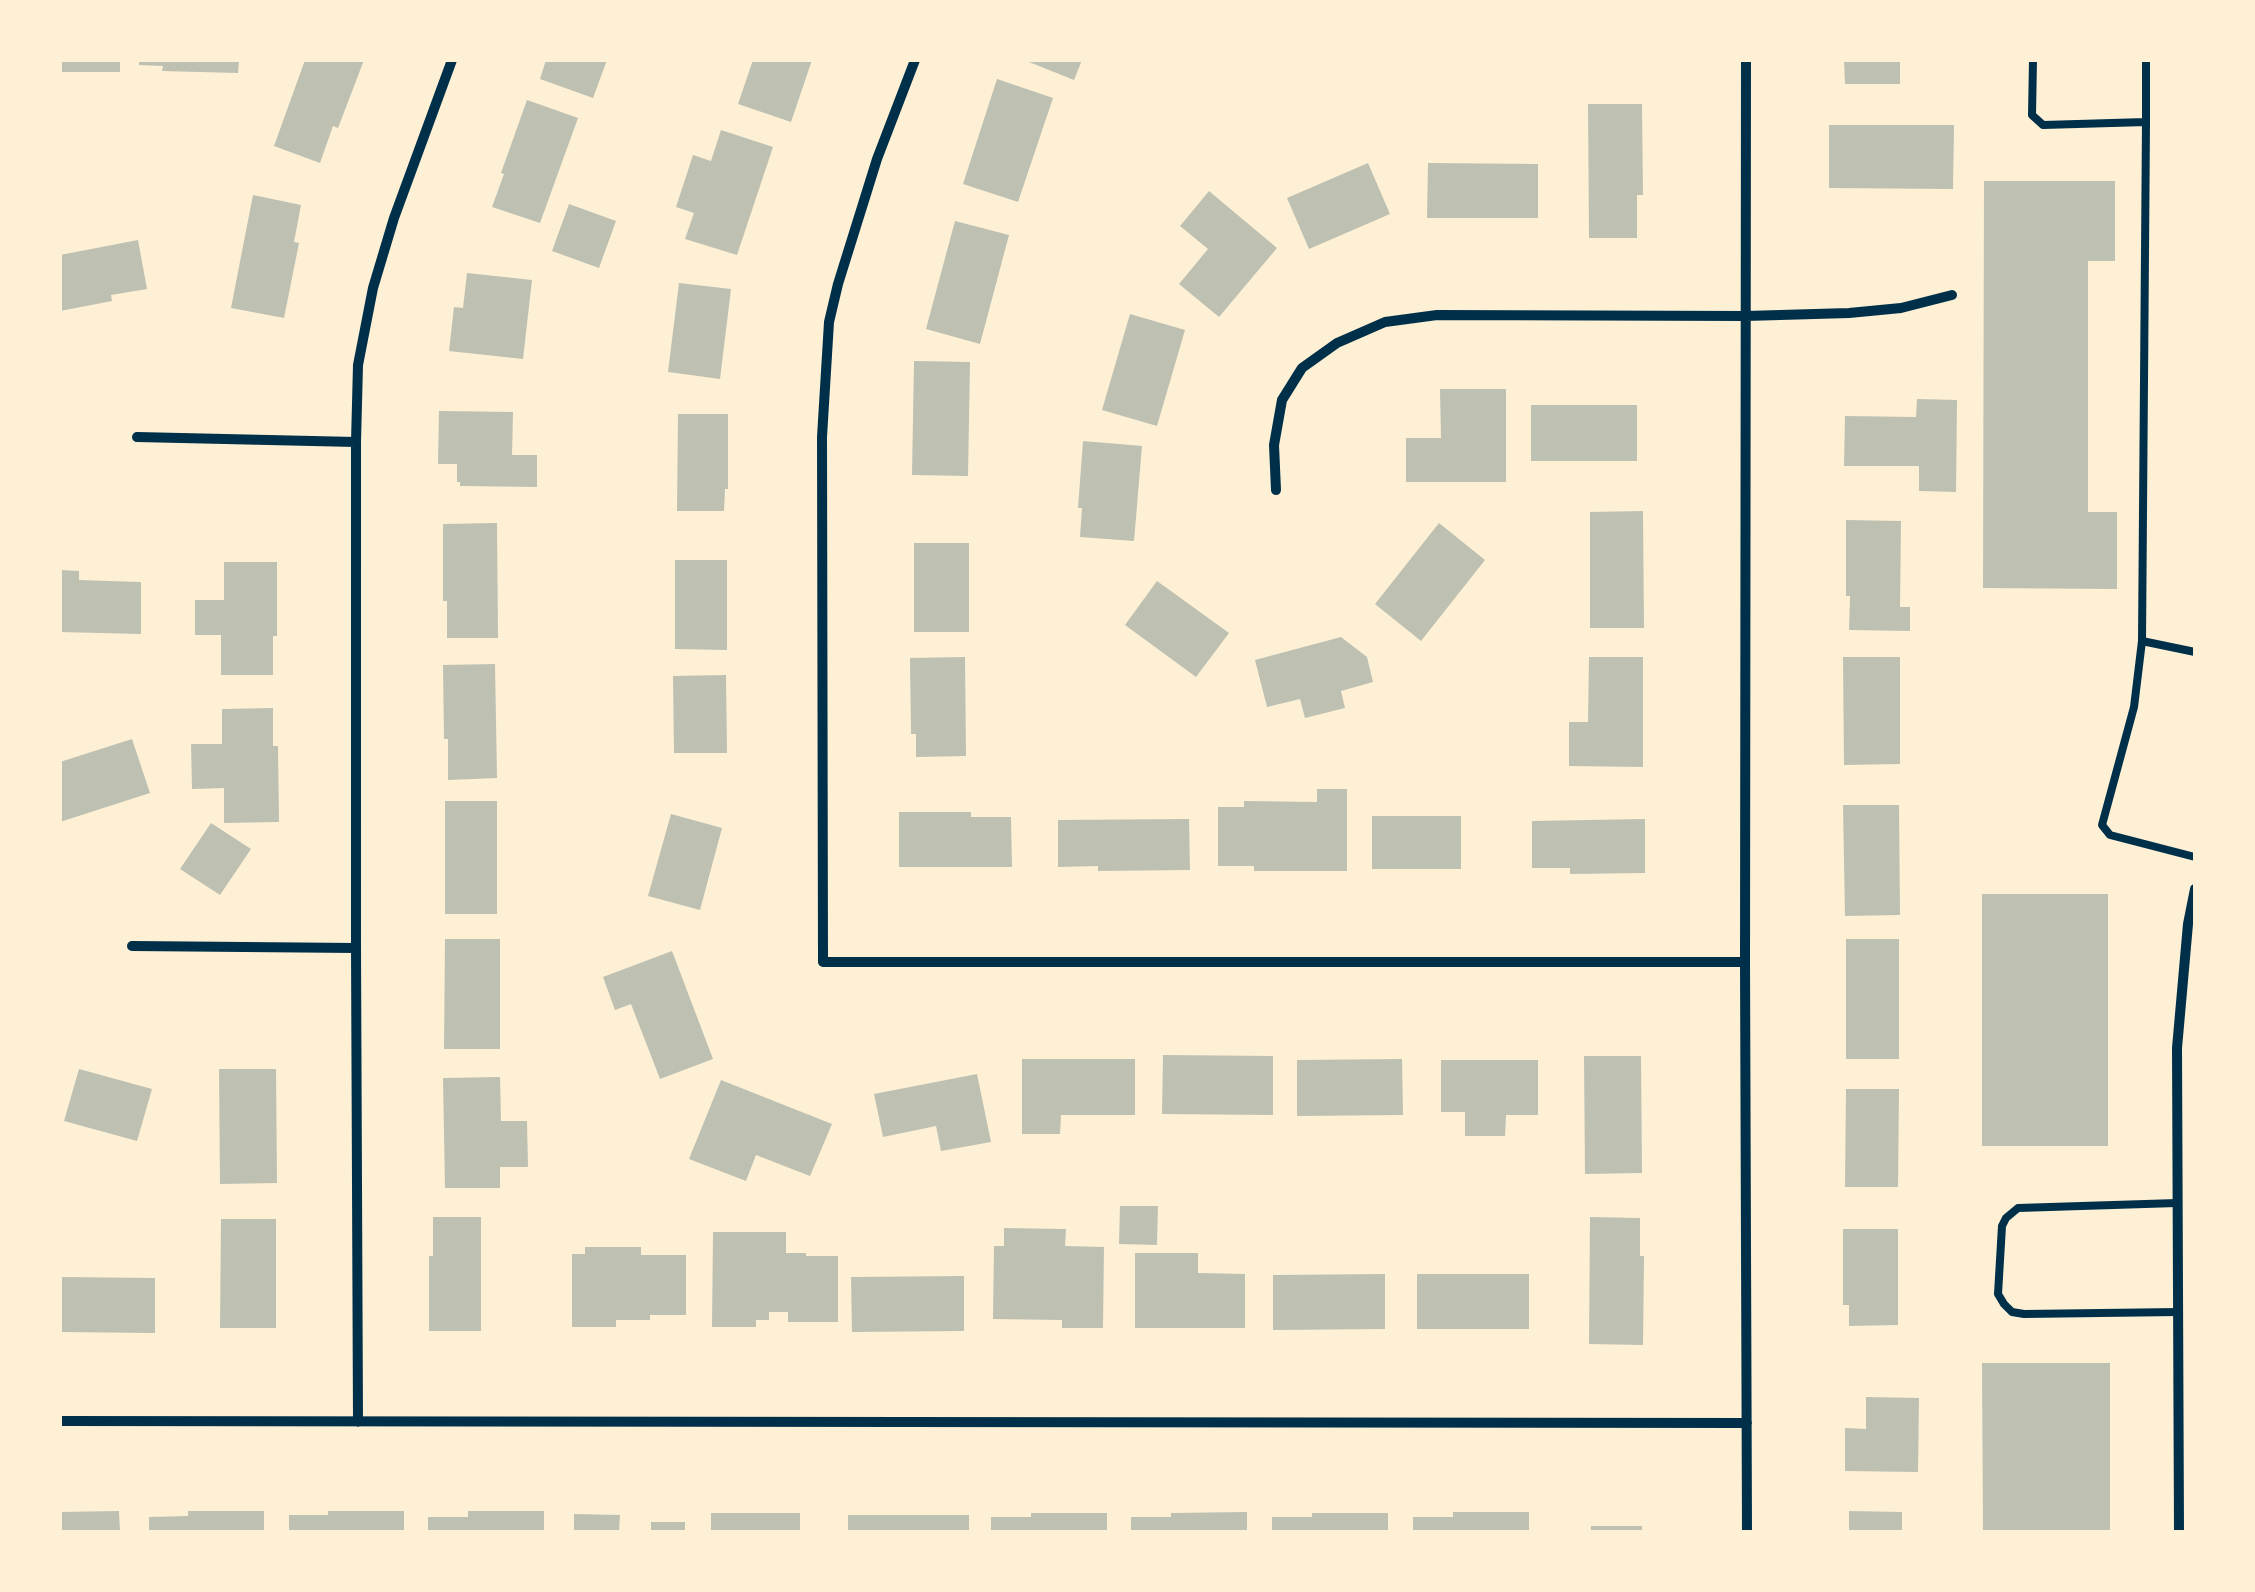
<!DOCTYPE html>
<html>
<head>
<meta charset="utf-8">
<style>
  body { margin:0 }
  #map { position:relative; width:2255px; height:1592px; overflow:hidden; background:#fdf0d5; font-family:Montserrat,sans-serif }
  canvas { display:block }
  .frame { position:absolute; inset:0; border:62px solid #fdf0d5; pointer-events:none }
</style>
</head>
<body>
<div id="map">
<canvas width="2255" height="1592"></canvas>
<div class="frame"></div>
</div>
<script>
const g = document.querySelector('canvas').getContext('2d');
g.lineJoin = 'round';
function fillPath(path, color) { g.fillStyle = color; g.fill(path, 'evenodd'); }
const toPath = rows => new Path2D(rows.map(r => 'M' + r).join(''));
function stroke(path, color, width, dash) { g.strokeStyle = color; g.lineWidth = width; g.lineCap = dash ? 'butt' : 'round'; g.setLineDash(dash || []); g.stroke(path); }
fillPath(toPath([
  [60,60,120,60,120,72,60,72],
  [139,60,239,60,238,73,162,71,163,66,139,65],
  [305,60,364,60,338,128,333,126,320,163,274,146],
  [546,60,607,60,593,98,540,79],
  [753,60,812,60,791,122,738,104],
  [1024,60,1082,60,1074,80],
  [1844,60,1900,60,1900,84,1845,84],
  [997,79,1053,98,1018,202,963,184],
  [527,100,578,118,540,223,492,207,504,174,501,173],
  [1588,104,1642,104,1643,195,1637,195,1637,238,1589,238],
  [1829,125,1954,125,1953,189,1829,188],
  [721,130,773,147,737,255,685,239,694,213,676,207,693,155,711,161],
  [1368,163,1390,214,1309,249,1287,198],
  [1428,163,1538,164,1538,218,1427,218],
  [1984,181,2115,181,2115,261,2088,261,2088,512,2117,512,2117,589,1983,588],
  [1209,191,1277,248,1219,317,1179,284,1208,249,1180,226],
  [253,195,301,205,294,242,299,243,284,318,231,308],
  [569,204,616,221,599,268,552,251],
  [955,221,1009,235,980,344,926,329],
  [138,240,147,289,111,295,112,301,60,311,60,255],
  [467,273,532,280,523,359,449,351,454,307,463,308],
  [679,283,731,289,720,379,668,372],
  [1130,314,1185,330,1157,426,1102,410],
  [914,361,970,362,968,476,912,475],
  [1440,389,1506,389,1506,482,1406,482,1406,438,1441,438],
  [1917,399,1957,400,1956,492,1919,491,1919,466,1844,466,1845,416,1916,417],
  [1531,405,1637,405,1637,461,1531,461],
  [439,411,513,412,512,455,537,455,537,487,460,486,460,482,457,482,457,464,438,464],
  [678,414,728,414,728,489,725,489,724,511,677,511],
  [1083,441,1142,446,1134,541,1080,537,1082,508,1078,508],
  [1643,511,1644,628,1590,628,1590,512],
  [1846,520,1901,521,1900,607,1910,607,1910,631,1849,630,1850,596,1846,596],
  [497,523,498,638,447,638,447,601,443,601,443,524],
  [1439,523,1485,560,1421,641,1375,604],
  [914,543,969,543,969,632,914,632],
  [675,560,727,560,727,650,675,649],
  [224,562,277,562,277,636,273,636,273,675,221,675,221,635,195,635,195,600,224,600],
  [60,570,79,571,79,580,141,582,141,634,60,632],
  [1157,581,1229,633,1196,677,1125,625],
  [1341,637,1367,657,1373,682,1341,691,1345,708,1305,718,1300,699,1267,707,1255,660],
  [965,657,966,756,916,757,916,734,911,734,910,658],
  [1589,657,1643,657,1643,767,1569,766,1569,722,1588,722],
  [1843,657,1900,657,1900,764,1844,765],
  [495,664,497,778,448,780,448,739,444,739,443,665],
  [726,675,727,753,674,753,673,676],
  [273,708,273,746,278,746,279,822,224,823,224,788,192,789,191,744,222,744,222,709],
  [132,739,150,793,60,822,60,762],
  [1317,789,1347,789,1347,871,1254,871,1254,866,1218,866,1218,807,1244,807,1244,801,1317,802],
  [445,801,497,801,497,914,445,914],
  [1843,805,1899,805,1900,915,1845,916],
  [899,812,971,812,971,817,1011,817,1012,867,899,867],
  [671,814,722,828,700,910,648,896],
  [1372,816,1461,816,1461,869,1372,869],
  [1189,819,1190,870,1098,871,1098,866,1058,867,1058,820],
  [1645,819,1645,873,1570,874,1570,868,1532,868,1532,821],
  [211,823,251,849,220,895,180,869],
  [1982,894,2108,894,2108,1146,1982,1146],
  [445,939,500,939,500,1049,444,1049],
  [1846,939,1899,939,1899,1059,1846,1059],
  [672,951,713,1059,660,1079,631,1004,615,1010,603,977],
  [1163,1055,1273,1056,1273,1115,1162,1114],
  [1584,1056,1641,1056,1642,1173,1585,1174],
  [1022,1059,1135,1059,1135,1115,1061,1115,1060,1134,1022,1134],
  [1402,1059,1403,1115,1297,1116,1297,1060],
  [1441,1060,1538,1060,1538,1115,1506,1115,1505,1136,1465,1136,1465,1112,1441,1112],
  [79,1069,152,1089,137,1141,64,1121],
  [219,1069,276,1069,277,1183,220,1184],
  [977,1074,991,1142,941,1151,936,1126,883,1137,874,1094],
  [500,1077,501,1121,527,1121,528,1167,500,1167,500,1188,445,1188,443,1078],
  [721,1080,832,1124,810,1176,756,1155,746,1181,689,1159],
  [1846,1089,1899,1089,1898,1187,1845,1187],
  [1120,1206,1158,1206,1157,1245,1119,1244],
  [433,1217,481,1217,481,1331,429,1331,429,1256,433,1256],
  [1590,1217,1640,1218,1640,1256,1644,1256,1643,1345,1589,1344],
  [221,1219,276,1219,276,1328,220,1328],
  [1004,1228,1066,1229,1065,1246,1104,1247,1103,1328,1062,1328,1062,1320,993,1319,994,1246,1004,1246],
  [1843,1229,1898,1229,1898,1325,1849,1326,1849,1305,1843,1305],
  [713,1232,786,1232,786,1253,806,1253,806,1256,838,1256,838,1322,788,1322,788,1312,769,1312,769,1320,756,1320,756,1327,712,1327],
  [585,1247,641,1247,641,1255,686,1255,686,1315,650,1315,650,1320,616,1320,616,1327,572,1327,572,1254,585,1254],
  [1135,1253,1198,1253,1198,1273,1245,1274,1245,1328,1135,1328],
  [1385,1274,1385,1329,1273,1330,1273,1275],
  [1417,1274,1529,1274,1529,1329,1417,1329],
  [964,1276,964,1331,852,1332,851,1277],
  [60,1277,155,1278,155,1333,60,1332],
  [1982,1363,2110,1363,2110,1532,1983,1532],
  [1866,1397,1919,1398,1918,1472,1845,1471,1845,1428,1866,1429],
  [119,1511,120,1532,60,1532,60,1512],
  [188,1511,264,1511,264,1532,149,1532,149,1517,188,1516],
  [328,1511,404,1511,404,1532,289,1532,289,1515,328,1515],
  [468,1511,544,1511,544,1532,428,1532,428,1517,468,1517],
  [1849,1511,1902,1512,1902,1532,1849,1532],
  [1247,1512,1247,1532,1131,1532,1131,1517,1171,1517,1171,1513],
  [1453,1512,1529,1512,1529,1532,1413,1532,1413,1517,1453,1517],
  [711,1513,800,1513,800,1532,711,1532],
  [1031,1513,1107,1513,1107,1532,991,1532,991,1517,1031,1517],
  [1312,1513,1388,1513,1388,1532,1272,1532,1272,1517,1312,1517],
  [574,1514,620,1515,619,1532,574,1532],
  [848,1515,969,1515,969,1532,848,1532],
  [651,1522,685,1522,685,1532,651,1532],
  [1591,1526,1642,1526,1642,1532,1591,1532]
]), '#bec0b2');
stroke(toPath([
  [2033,60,2032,115,2043,125,2146,122,2146,60],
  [2146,122,2142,641,2134,707,2102,825,2110,835,2195,857],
  [2142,641,2195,652],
  [2177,1203,2018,1208,2006,1218,2002,1226,1998,1294,2004,1304,2012,1312,2024,1314,2178,1312]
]), '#003049', 8);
stroke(toPath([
  [915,60,877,159,838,284,829,322,822,437,823,962,1745,962],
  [1746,60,1745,962,1747,1532],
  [137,437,356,442],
  [1276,490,1274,445,1282,400,1302,368,1337,343,1385,322,1437,315,1746,316,1849,313,1901,308,1952,295],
  [132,946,356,948],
  [60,1421,1747,1423],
  [358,1422,356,948,356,442,358,365,373,288,394,218,452,60],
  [2179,1532,2177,1048,2188,924,2195,889]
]), '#003049', 10);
</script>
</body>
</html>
